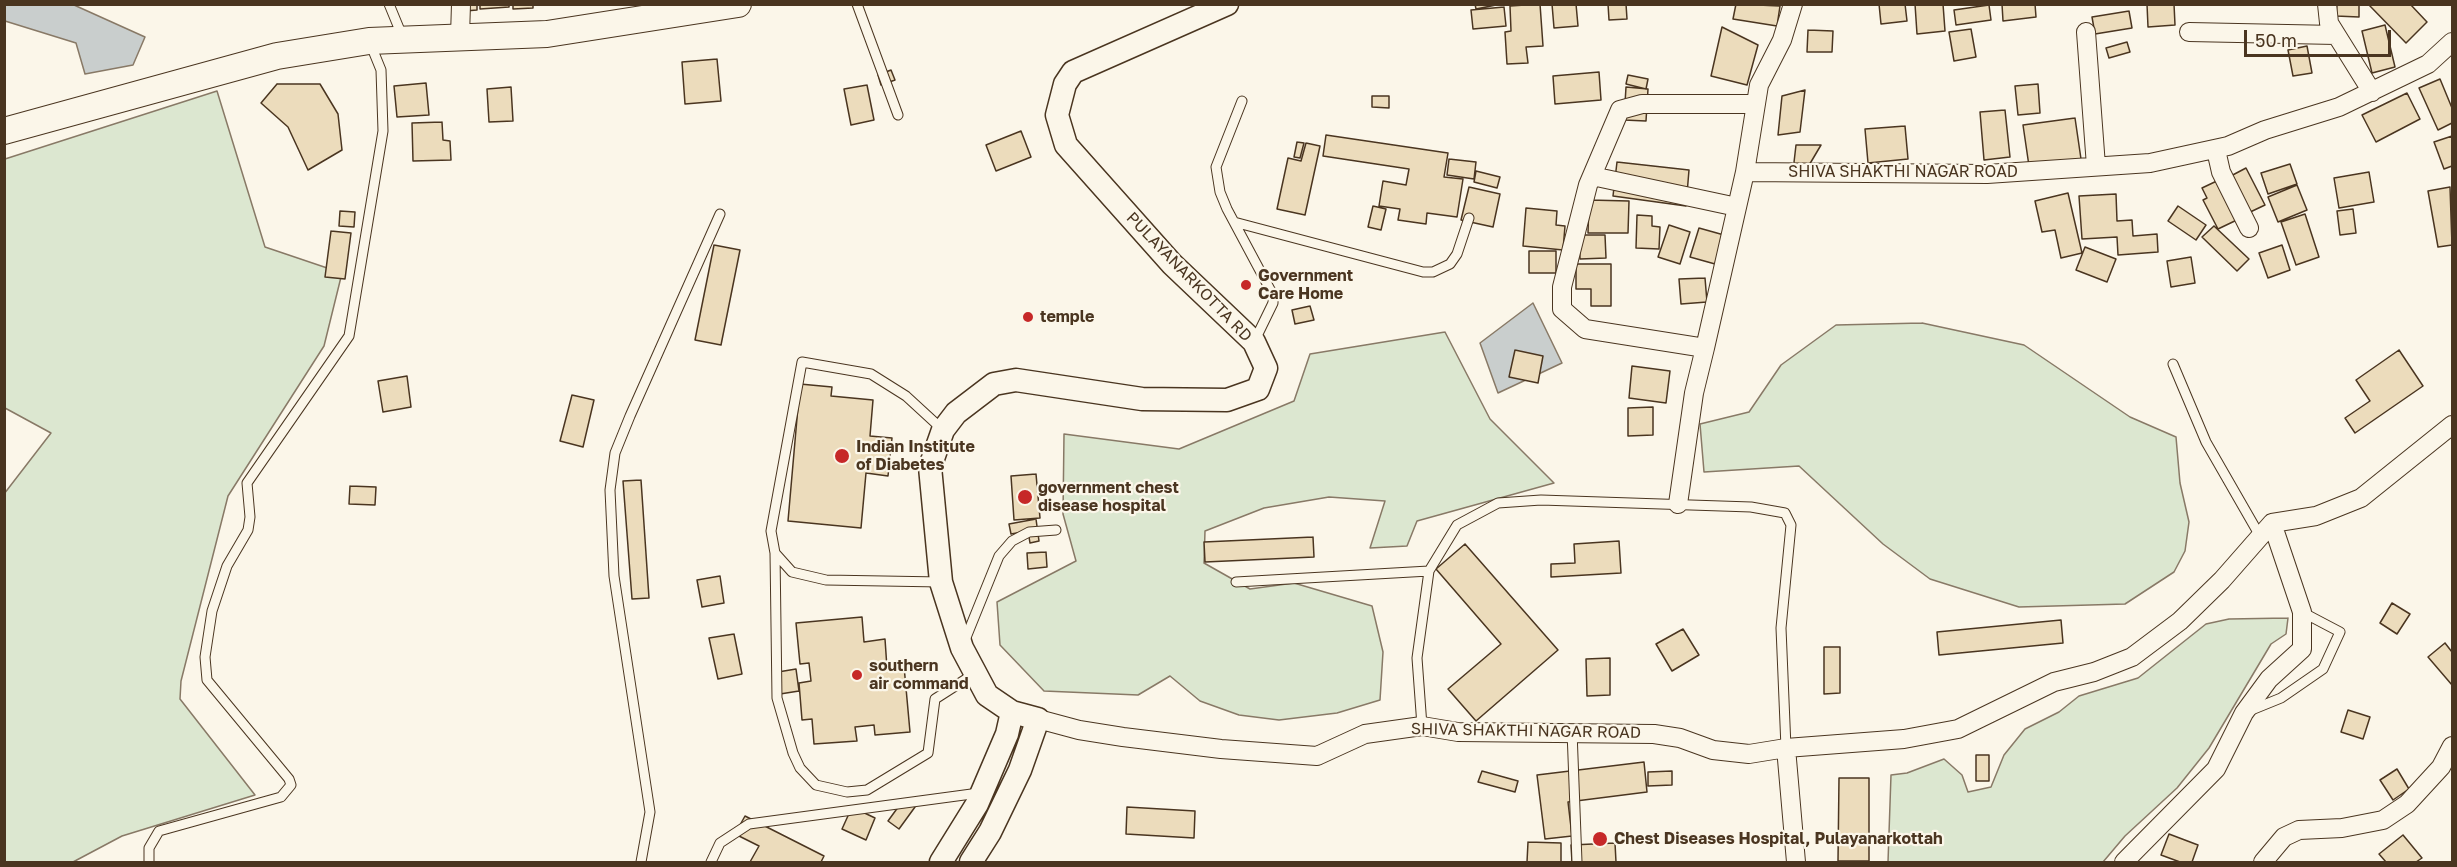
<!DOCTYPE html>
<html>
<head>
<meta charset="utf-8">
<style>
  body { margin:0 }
  #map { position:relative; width:2457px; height:867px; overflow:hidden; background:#fbf6e9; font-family:"Golos Text",sans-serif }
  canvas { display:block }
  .frame { position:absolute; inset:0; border:6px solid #4a3520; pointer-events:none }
  .scale { position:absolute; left:2244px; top:30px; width:147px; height:27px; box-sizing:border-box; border:3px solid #4a3520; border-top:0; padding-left:8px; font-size:18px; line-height:21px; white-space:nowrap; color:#4a3520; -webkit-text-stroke:4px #fbf6e9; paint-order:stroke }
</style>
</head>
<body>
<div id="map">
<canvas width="2457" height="867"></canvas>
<div class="frame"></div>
<div class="scale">50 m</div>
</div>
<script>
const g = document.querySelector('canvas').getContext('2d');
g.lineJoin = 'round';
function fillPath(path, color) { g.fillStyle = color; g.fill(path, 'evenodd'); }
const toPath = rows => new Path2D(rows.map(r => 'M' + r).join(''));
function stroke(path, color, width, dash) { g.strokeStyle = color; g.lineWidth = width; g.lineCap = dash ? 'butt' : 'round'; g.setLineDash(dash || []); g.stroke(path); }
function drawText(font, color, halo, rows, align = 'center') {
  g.font = font + ' "Golos Text",sans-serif'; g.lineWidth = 4.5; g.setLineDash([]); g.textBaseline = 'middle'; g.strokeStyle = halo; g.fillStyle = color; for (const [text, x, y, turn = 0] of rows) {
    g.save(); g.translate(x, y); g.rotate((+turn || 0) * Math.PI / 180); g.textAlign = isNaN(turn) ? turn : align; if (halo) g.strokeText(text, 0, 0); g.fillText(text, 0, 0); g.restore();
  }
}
const green = toPath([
  [217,91,265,247,342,273,324,346,228,496,181,681,180,699,255,795,122,836,73,862,5,862,4,494,51,433,5,408,5,159,217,91],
  [1922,323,2024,345,2130,417,2176,437,2180,483,2189,522,2185,551,2174,572,2125,604,2019,607,1930,579,1883,544,1799,466,1704,472,1700,424,1749,412,1781,365,1836,325,1922,323],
  [1445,332,1490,419,1554,483,1417,521,1407,546,1370,548,1385,501,1329,497,1264,508,1205,531,1204,563,1250,589,1294,583,1372,606,1383,652,1380,700,1337,713,1279,720,1239,715,1200,701,1170,676,1138,695,1044,691,1000,645,997,602,1076,561,1063,514,1064,434,1179,449,1294,401,1310,354,1445,332],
  [2288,618,2286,634,2271,644,2209,748,2177,788,2125,836,2103,862,1888,862,1891,775,1907,773,1944,759,1962,775,1968,792,1991,787,2004,755,2025,729,2059,712,2079,696,2138,678,2206,624,2229,619,2288,618]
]);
fillPath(green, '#dce7d0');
stroke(green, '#887966', 1.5);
const water = toPath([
  [4,5,74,5,145,37,133,65,85,74,76,43,5,21,4,5],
  [1533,303,1562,363,1498,393,1480,343,1533,303]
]);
fillPath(water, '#c9cecd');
stroke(water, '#887966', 1.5);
const building = toPath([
  [465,4,477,4,477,10,465,11,465,4],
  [480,4,509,4,509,7,480,9,480,4],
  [513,4,533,4,533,8,513,9,513,4],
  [1475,4,1501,4,1476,9,1475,4],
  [1540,4,1543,46,1526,47,1528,63,1507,64,1505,32,1511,31,1510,6,1540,4],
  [1552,4,1576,4,1578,26,1554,28,1552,4],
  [1608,4,1626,4,1627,19,1609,20,1608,4],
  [1736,4,1780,6,1777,26,1733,19,1736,4],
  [1879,4,1905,4,1907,21,1881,24,1879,4],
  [1915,4,1943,4,1945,31,1917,34,1915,4],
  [2002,4,2035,4,2036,17,2003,21,2002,4],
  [2147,4,2174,4,2175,25,2148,27,2147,4],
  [2337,4,2359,4,2359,17,2336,16,2337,4],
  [2410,4,2427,22,2406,43,2369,5,2410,4],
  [1989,5,1991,20,1956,25,1954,10,1989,5],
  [1504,7,1506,26,1473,29,1471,10,1504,7],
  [2129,11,2132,28,2095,34,2092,17,2129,11],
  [2385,25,2395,67,2372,73,2362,31,2385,25],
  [1722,27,1758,45,1747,85,1711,76,1722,27],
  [1971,29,1976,57,1954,61,1949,32,1971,29],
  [1808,30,1833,31,1832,52,1807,52,1808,30],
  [2127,42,2130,52,2109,58,2106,48,2127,42],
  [2307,46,2312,73,2293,76,2288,50,2307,46],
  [717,59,721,101,685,104,682,62,717,59],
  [891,70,895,80,881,85,878,75,891,70],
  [1599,72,1601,100,1555,104,1553,76,1599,72],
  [1628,75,1648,79,1646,89,1626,84,1628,75],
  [2440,79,2452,108,2452,123,2438,130,2419,88,2440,79],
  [426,83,429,115,397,117,394,86,426,83],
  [277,84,320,84,338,114,342,150,308,170,288,127,261,103,277,84],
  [2038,84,2040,113,2018,115,2015,86,2038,84],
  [867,85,874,120,851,125,844,89,867,85],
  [511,87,513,121,489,122,487,89,511,87],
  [1626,87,1648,89,1646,121,1624,120,1626,87],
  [1805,90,1800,132,1778,135,1782,96,1805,90],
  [2407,93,2420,119,2376,142,2362,115,2407,93],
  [1372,96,1389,96,1389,108,1372,107,1372,96],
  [2005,110,2010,157,1984,160,1980,112,2005,110],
  [2075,118,2081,159,2029,166,2023,125,2075,118],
  [442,122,443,140,450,141,451,160,413,161,412,123,442,122],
  [1905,126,1908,159,1868,163,1865,129,1905,126],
  [1021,131,1031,157,996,171,986,145,1021,131],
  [1326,135,1448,153,1444,177,1463,179,1457,217,1427,213,1426,224,1398,220,1400,209,1379,206,1383,181,1406,185,1409,169,1323,156,1326,135],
  [2452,136,2452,166,2444,169,2434,142,2452,136],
  [1297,142,1304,143,1300,158,1294,157,1297,142],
  [1306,143,1320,146,1305,215,1277,209,1288,158,1301,161,1306,143],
  [1796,145,1821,145,1808,167,1793,171,1796,145],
  [1449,159,1476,162,1474,179,1447,175,1449,159],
  [1617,162,1689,170,1686,206,1613,196,1617,162],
  [2290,164,2297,184,2268,194,2261,173,2290,164],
  [2246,168,2265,205,2246,214,2227,178,2246,168],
  [1476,171,1500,177,1497,188,1474,182,1476,171],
  [2369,172,2374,202,2339,208,2334,178,2369,172],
  [2221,179,2241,218,2218,229,2203,200,2207,198,2202,188,2221,179],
  [2297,185,2307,210,2278,222,2268,197,2297,185],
  [1469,187,1500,194,1493,227,1461,220,1469,187],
  [2450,187,2452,245,2438,247,2428,191,2450,187],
  [2068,193,2082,253,2061,258,2055,230,2042,232,2035,201,2068,193],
  [2116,194,2117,221,2132,220,2133,236,2157,234,2158,252,2118,255,2117,237,2082,239,2079,196,2116,194],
  [1589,200,1629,201,1628,233,1588,233,1589,200],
  [1373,206,1386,209,1381,230,1368,227,1373,206],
  [2178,206,2206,225,2196,240,2168,221,2178,206],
  [1526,208,1557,211,1556,225,1565,226,1563,250,1523,246,1526,208],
  [2353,209,2356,233,2340,235,2337,211,2353,209],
  [340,211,355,212,354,227,339,226,340,211],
  [2305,214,2319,257,2296,265,2281,222,2305,214],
  [1637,215,1652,216,1652,226,1660,227,1659,249,1636,248,1637,215],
  [1669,225,1690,232,1680,264,1658,257,1669,225],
  [2214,226,2249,259,2237,271,2202,237,2214,226],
  [1699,228,1724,235,1715,264,1690,257,1699,228],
  [331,231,351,233,345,279,325,277,331,231],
  [1579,235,1605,235,1606,258,1580,259,1579,235],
  [714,245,740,250,721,345,695,340,714,245],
  [2282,245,2290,270,2268,278,2259,253,2282,245],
  [2085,247,2116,259,2107,282,2076,270,2085,247],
  [1529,251,1556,251,1556,273,1529,273,1529,251],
  [2191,257,2195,283,2171,287,2167,261,2191,257],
  [1576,264,1611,264,1611,306,1591,306,1591,289,1576,289,1576,264],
  [1705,278,1707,302,1681,304,1679,279,1705,278],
  [1310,306,1314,320,1295,324,1292,310,1310,306],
  [1515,350,1543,356,1538,383,1509,377,1515,350],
  [2399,350,2423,386,2355,433,2345,418,2370,401,2356,380,2399,350],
  [1632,366,1670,371,1666,403,1629,398,1632,366],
  [407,376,411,407,383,412,378,381,407,376],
  [800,384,832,387,831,396,873,400,870,436,892,438,888,476,866,473,861,528,788,521,800,384],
  [572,395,594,400,583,447,560,441,572,395],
  [1653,407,1653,435,1628,436,1628,408,1653,407],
  [1036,474,1040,518,1014,520,1011,476,1036,474],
  [641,480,649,598,632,599,623,481,641,480],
  [350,486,376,487,375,505,349,504,350,486],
  [1036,519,1039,541,1030,543,1028,531,1011,534,1009,524,1036,519],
  [1313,537,1314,557,1205,562,1204,542,1313,537],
  [1619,541,1621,573,1551,577,1551,564,1575,563,1574,544,1619,541],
  [1465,544,1558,650,1476,721,1448,689,1501,644,1436,569,1465,544],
  [1046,552,1047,567,1028,569,1027,553,1046,552],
  [720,576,724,603,702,607,697,580,720,576],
  [2392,603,2410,614,2397,634,2380,623,2392,603],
  [862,617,864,642,885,639,887,668,904,666,910,732,875,735,874,725,855,727,857,741,814,744,812,719,802,720,799,683,811,681,809,663,800,664,796,623,862,617],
  [2061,620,2063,643,1939,655,1937,632,2061,620],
  [1683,629,1699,655,1672,671,1656,644,1683,629],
  [734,634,742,674,718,679,709,638,734,634],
  [2445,643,2452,652,2452,685,2428,657,2445,643],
  [1824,647,1840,647,1840,693,1824,694,1824,647],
  [1610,658,1610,695,1587,696,1586,659,1610,658],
  [796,669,799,691,780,694,778,672,796,669],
  [2348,710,2370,717,2363,739,2341,732,2348,710],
  [1976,755,1989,755,1989,781,1976,781,1976,755],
  [1644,762,1647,792,1568,802,1572,836,1545,839,1537,775,1644,762],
  [2397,769,2409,789,2393,800,2380,780,2397,769],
  [1482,771,1518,781,1515,792,1478,782,1482,771],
  [1672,771,1672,785,1648,786,1648,772,1672,771],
  [1839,778,1869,778,1869,861,1838,861,1839,778],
  [904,799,915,807,899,829,888,821,904,799],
  [852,807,875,818,866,840,842,829,852,807],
  [1127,807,1195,811,1194,838,1126,834,1127,807],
  [745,816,824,856,821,862,750,862,759,846,735,834,745,816],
  [2169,834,2198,845,2192,862,2180,862,2161,855,2169,834],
  [2403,835,2422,858,2416,862,2386,862,2379,854,2403,835],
  [1528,842,1561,843,1561,862,1527,862,1528,842],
  [1615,843,1616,862,1572,862,1571,845,1615,843]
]);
fillPath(building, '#ecdcbc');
stroke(building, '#4a3520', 1.5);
const service = toPath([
  [389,4,403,38],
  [857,4,898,115],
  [1242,101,1216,167,1220,192,1227,209,1273,295,1273,303,1254,342],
  [1234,222,1423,272,1433,272,1450,264,1457,254,1469,218],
  [2173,364,2206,442,2260,536],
  [775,553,777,698,793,753,800,768,816,785,847,792,867,790,928,753,935,699,974,674],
  [941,582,826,580,792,572,775,553,771,531,802,362,871,374,906,396,943,430],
  [1236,582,1429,571],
  [965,640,999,556,1012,541,1029,532,1056,530],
  [2249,711,2281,698,2323,669,2340,632,2302,612],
  [1422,726,1417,658,1429,571,1457,525,1498,503,1541,500,1751,507,1785,513,1791,525,1781,628,1786,748],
  [1572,731,1577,862],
  [149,862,149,848,159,831,281,797,291,785,289,779,207,680,205,657,212,611,227,566,248,530,250,517,247,483,349,336,383,131,381,70,370,43],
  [641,862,650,812,614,576,610,490,615,453,630,416,720,214],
  [711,862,720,843,749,824,979,793]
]);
const minor = toPath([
  [2327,4,2329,23,2372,92],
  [2086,32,2096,166],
  [2189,32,2336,35],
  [460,36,461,4],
  [1755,104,1642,104,1620,110,1588,185,1562,287,1562,309,1585,329,1705,348,1745,172,1759,85,1782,40,1793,4],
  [2216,150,2221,172,2249,228],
  [1745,172,1987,174,2150,163,2228,146,2265,130,2339,107,2428,64,2452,42],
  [1592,176,1737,207],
  [1678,504,1694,393,1705,348],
  [2272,523,2316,516,2361,498,2452,425],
  [1038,719,1079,730,1123,737,1221,749,1317,756,1365,734,1422,726,1458,732,1654,734,1680,738,1713,750,1749,754,1786,748,1904,739,1958,729,2054,682,2094,672,2132,657,2180,621,2222,580,2272,523],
  [1786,748,1796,862],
  [2124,862,2216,769,2244,713,2269,679,2302,649,2302,612,2272,523],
  [2263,862,2284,837,2299,830,2342,828,2383,820,2407,804,2441,767,2452,746]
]);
const tertiary = toPath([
  [941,862,977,804,1007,734,1012,712],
  [971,862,990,832,1020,770,1038,719,1012,712,987,695,962,648,941,582,930,467,943,430,956,413,994,384,1016,380,1142,399,1227,400,1258,389,1266,368,1254,342,1172,264,1066,145,1057,115,1065,84,1073,72,1227,4]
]);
const secondary = toPath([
  [4,131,277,56,369,41,547,34,738,4]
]);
stroke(service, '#4a3520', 11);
stroke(minor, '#4a3520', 20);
stroke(tertiary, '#4a3520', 25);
stroke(secondary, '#4a3520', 28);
stroke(service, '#fbf6e9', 9);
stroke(minor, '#fbf6e9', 18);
stroke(tertiary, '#fbf6e9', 22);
stroke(secondary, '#fbf6e9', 26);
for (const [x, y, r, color] of [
  [1246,285,6,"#c62828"],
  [1028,317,6,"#c62828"],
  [842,456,8,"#c62828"],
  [1025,497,8,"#c62828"],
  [857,675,6,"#c62828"],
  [1600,839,8,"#c62828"]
]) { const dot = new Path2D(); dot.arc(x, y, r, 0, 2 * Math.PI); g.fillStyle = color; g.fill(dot); stroke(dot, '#fbf6e9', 2); }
drawText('16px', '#4a3520', '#fbf6e9', [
  ["SHIVA SHAKTHI NAGAR ROAD",1903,172],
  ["PULAYANARKOTTA RD",1189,277,46],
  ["SHIVA SHAKTHI NAGAR ROAD",1526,731,1]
]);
drawText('bold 16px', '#4a3520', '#fbf6e9', [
  ["Government",1258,276],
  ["Care Home",1258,294],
  ["temple",1040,317],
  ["Indian Institute",856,447],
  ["of Diabetes",856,465],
  ["government chest",1038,488],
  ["disease hospital",1038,506],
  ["southern",869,666],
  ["air command",869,684],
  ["Chest Diseases Hospital, Pulayanarkottah",1614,839]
], 'left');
</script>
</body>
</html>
